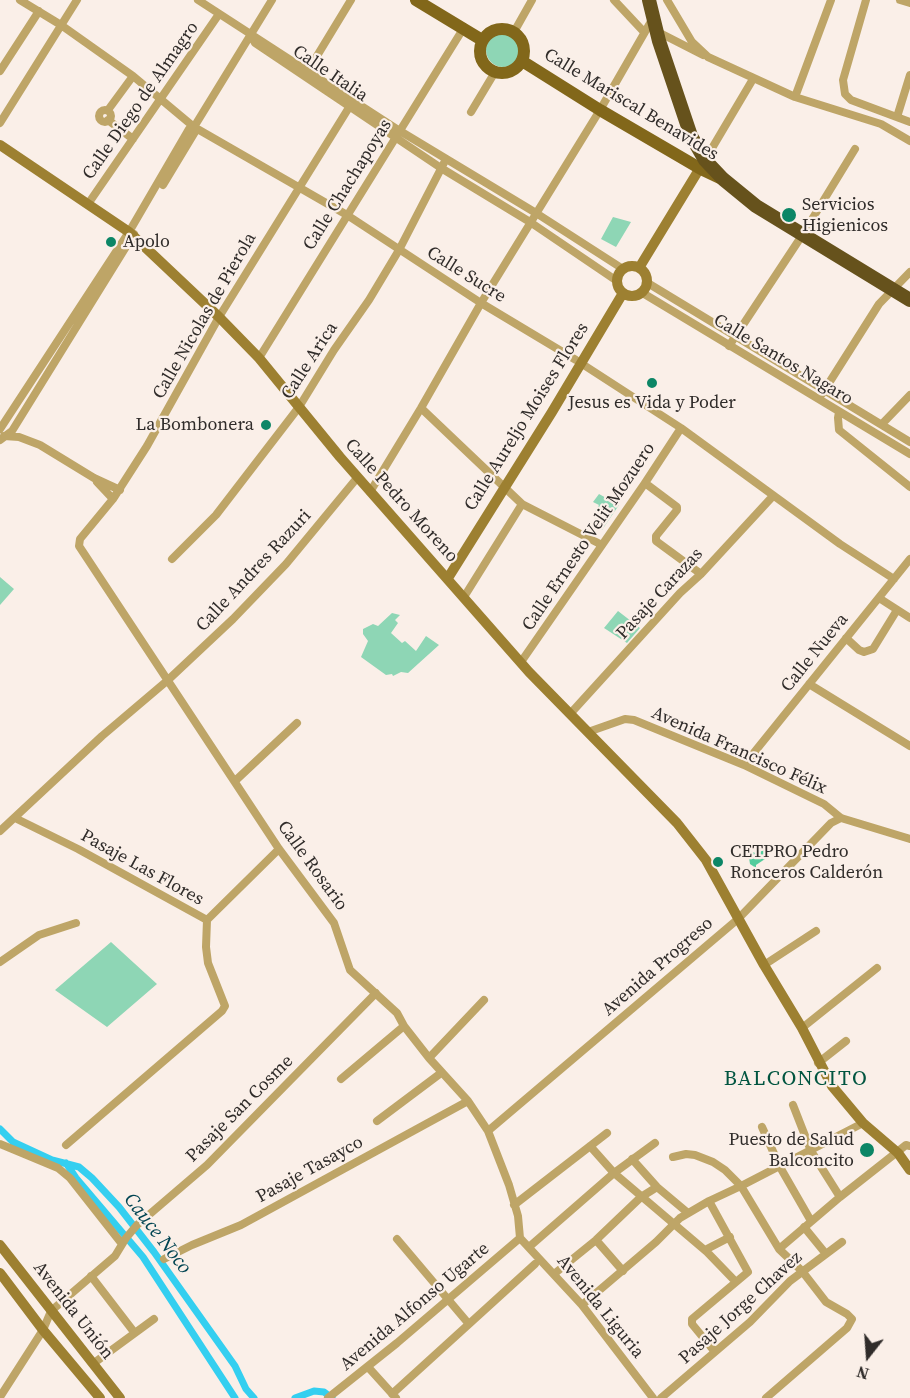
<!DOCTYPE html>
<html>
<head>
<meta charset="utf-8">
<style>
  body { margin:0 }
  #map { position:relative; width:910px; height:1398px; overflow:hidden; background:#faefe8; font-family:"Source Serif 4",serif }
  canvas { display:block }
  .north { position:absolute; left:838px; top:1326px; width:60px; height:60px; -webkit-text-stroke:4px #faefe8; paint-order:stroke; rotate:197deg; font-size:16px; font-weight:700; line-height:24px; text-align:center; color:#302c2a }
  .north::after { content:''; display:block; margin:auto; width:21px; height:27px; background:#302c2a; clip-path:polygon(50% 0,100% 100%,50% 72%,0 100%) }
</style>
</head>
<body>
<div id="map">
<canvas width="910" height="1398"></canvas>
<div class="north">N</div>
</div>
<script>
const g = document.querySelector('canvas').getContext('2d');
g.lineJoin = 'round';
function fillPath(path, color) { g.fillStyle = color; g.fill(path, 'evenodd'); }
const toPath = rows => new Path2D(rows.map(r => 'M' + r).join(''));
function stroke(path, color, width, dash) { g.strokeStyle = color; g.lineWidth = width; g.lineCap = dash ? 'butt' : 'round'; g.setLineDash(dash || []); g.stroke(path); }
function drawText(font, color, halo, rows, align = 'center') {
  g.font = font + ' "Source Serif 4",serif'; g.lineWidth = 4.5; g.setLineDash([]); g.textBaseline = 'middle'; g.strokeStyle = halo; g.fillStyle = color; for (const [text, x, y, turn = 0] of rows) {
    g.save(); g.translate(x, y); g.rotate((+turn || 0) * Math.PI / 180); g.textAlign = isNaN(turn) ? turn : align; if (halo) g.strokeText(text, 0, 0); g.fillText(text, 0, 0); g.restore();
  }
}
fillPath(toPath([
  '486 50a17 17 0 1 1 34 0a17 17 0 1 1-34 0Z',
  [613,217,631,222,616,247,601,239],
  [599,494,619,505,602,530,588,523,588,521,595,523,594,520,598,514,595,511,599,505,593,502],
  [0,577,14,589,0,605],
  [618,611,640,628,627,643,604,628],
  [392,613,400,615,395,620,398,623,391,633,402,643,405,641,416,651,426,636,439,645,408,673,401,672,393,676,392,674,386,675,361,657,368,641,363,634,363,629,373,624,378,626],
  [111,942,157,984,107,1027,55,990]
]), '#8ed6b5');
fillPath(toPath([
  [765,850,768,857,756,865,756,868,750,864,748,851,756,853]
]), '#53cc9c');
stroke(toPath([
  [0,1129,13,1142,52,1160,79,1167,92,1178,119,1207,154,1252,235,1366,246,1389,254,1398],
  [66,1163,76,1178,143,1257,235,1398],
  [295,1398,314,1391,324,1392,332,1398]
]), '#34cff0', 7);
stroke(toPath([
  [20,0,61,25,133,76,194,127,347,215,481,303,576,360,681,428,840,544,894,579],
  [198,0,400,131,536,213,623,269],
  [614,0,644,32],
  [667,0,692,42,708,57,795,97,881,124,910,141],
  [866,0,843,80,845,94,851,100,910,122],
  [900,0,910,3],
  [514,32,532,0],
  [658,32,703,55],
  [251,35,255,43,441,168,530,222,617,281],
  [0,71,39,11],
  [306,74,351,0],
  [795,97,831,0],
  [353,101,219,317,147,446,113,499,80,539,79,546,279,849,334,923,350,970,397,1013,404,1026,429,1058,468,1101,488,1131,509,1185,518,1216,520,1238],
  [108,110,133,76],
  '99 116a6 6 0 1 1 12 0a6 6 0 1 1-12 0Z',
  [471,112,495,72],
  [897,117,910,75],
  [108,120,133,139],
  [0,123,77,0],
  [705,160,753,79],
  [163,185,195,132,194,127],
  [88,204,219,14],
  [646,282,910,442],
  [641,292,910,454],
  [729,346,803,234,855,149],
  [259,358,463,29],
  [822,394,879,304,910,272],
  [421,408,522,504,602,545],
  [839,412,838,418,839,430,910,487],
  [882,424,910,395],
  [0,429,129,232,189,129,194,127,272,0],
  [4,436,19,437,40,445,94,478,120,490],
  [0,440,12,431,134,234],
  [97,482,113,499],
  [645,483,677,507,677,510,656,536,656,541,701,574],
  [370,492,421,408,481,303,600,110,653,18],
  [172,559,216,515,299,407,334,350,369,300,399,250,446,159],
  [464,597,522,504],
  [879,598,910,618],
  [846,638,859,650,864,652,873,649,897,610],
  [521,662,645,483,681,428],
  [809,684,910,746],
  [570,714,680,593,701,574,773,496],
  [588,732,625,719,634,720,744,765,824,804,841,818],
  [744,765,910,559],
  [235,781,297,723],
  [15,818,78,849,207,920,206,947,208,963,225,1006,222,1011,66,1145],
  [841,818,910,839],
  [0,831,102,736,168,680,233,619,286,564,357,478],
  [207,920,279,849],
  [0,962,39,935,76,923],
  [764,965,816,931],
  [802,1028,877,968],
  [429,1058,484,1000],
  [818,1063,846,1041],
  [341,1079,404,1026],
  [793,1105,811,1151,840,1197],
  [377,1121,441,1073],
  [762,1127,780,1167,811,1221],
  [488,1131,738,919,831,823,841,818],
  [0,1144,58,1168,70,1178,122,1244],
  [590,1146,614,1173,707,1252,735,1281],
  [673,1157,686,1154,695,1155,713,1162,725,1170,741,1186,779,1249,802,1271,826,1302,847,1314,852,1319,847,1328,766,1398],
  [632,1159,657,1187,688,1213],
  [709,1201,748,1272,692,1319,692,1324,715,1352],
  [514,1205,607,1133],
  [804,1227,826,1254],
  [520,1238,582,1305,653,1398],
  [397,1239,468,1323],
  [596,1240,623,1271],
  [529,1247,614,1173,655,1143],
  [779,1249,840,1197,906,1145,910,1146],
  [705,1250,730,1237],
  [164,1259,192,1245,241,1225,468,1101],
  [554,1274,596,1240,641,1197,657,1187],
  [91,1276,134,1332],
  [582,1305,656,1242,680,1218,709,1201,741,1186,863,1123],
  [94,1363,154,1319],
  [368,1367,396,1398],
  [392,1394,535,1264],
  [0,1397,43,1330,51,1311,115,1256,126,1238,137,1225,207,1165,376,993],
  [328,1398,397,1343,520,1238],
  [661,1398,750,1322,790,1281,842,1242]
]), '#bea567', 8);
stroke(toPath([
  [0,145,129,232,219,317,259,358,340,457,529,672,677,823,706,860,764,965,802,1028,832,1086,863,1123,898,1153,910,1170],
  '617 281a15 15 0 1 1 30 0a15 15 0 1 1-30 0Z',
  [639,268,703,163],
  [448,578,552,412,623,293],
  [0,1245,120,1398],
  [0,1273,43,1330,100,1398]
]), '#9d8031', 10);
stroke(toPath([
  [416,0,482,40],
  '480 51a22 22 0 1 1 44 0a22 22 0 1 1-44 0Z',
  [522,61,600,110,701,169,720,178]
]), '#82671a', 12);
stroke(toPath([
  [649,0,659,41,691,136,705,160,723,179,756,206,910,300]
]), '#66521c', 14);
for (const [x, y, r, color] of [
  [789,215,8,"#0c8666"],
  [111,242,6,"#0c8666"],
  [652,383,6,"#0c8666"],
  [266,425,6,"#0c8666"],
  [718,862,6,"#0c8666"],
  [867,1150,8,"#0c8666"]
]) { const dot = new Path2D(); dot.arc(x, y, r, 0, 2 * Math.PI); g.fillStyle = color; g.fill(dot); stroke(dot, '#faefe8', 2); }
drawText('18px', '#302c2a', '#faefe8', [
  ["Calle Italia",330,74,34],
  ["Calle Diego de Almagro",141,101,-55],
  ["Calle Mariscal Benavides",631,105,31],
  ["Calle Chachapoyas",348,185,-58],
  ["Calle Sucre",466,275,32],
  ["Calle Nicolas de Pierola",205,316,-60],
  ["Calle Santos Nagaro",783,360,31],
  ["Calle Arica",310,361,-57],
  ["Calle Aureljo Moises Flores",527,417,-58],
  ["Calle Pedro Moreno",401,501,48],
  ["Calle Ernesto Velit Mozuero",589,537,-56],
  ["Calle Andres Razuri",254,571,-47],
  ["Pasaje Carazas",660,594,-47],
  ["Calle Nueva",815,653,-51],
  ["Avenida Francisco Félix",739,751,24],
  ["Calle Rosario",312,866,54],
  ["Pasaje Las Flores",142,868,29],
  ["Avenida Progreso",658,967,-41],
  ["Pasaje San Cosme",240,1109,-45],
  ["Pasaje Tasayco",310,1170,-29],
  ["Avenida Alfonso Ugarte",415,1307,-40],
  ["Avenida Liguria",600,1307,51],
  ["Pasaje Jorge Chavez",741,1308,-42],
  ["Avenida Unión",73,1311,52]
]);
drawText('18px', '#302c2a', '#faefe8', [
  ["Servicios",802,205],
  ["Higienicos",802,226],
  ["Apolo",123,242],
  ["Jesus es Vida y Poder",652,403,"center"],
  ["La Bombonera",254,425,"right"],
  ["CETPRO Pedro",730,852],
  ["Ronceros Calderón",730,873],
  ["Puesto de Salud",854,1140,"right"],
  ["Balconcito",854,1161,"right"]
], 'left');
drawText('italic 20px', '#004452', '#faefe8', [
  ["Cauce Noco",157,1234,52]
]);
g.letterSpacing = '1.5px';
drawText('21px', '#015540', '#faefe8', [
  ["BALCONCITO",796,1080]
]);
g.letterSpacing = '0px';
</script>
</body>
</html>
